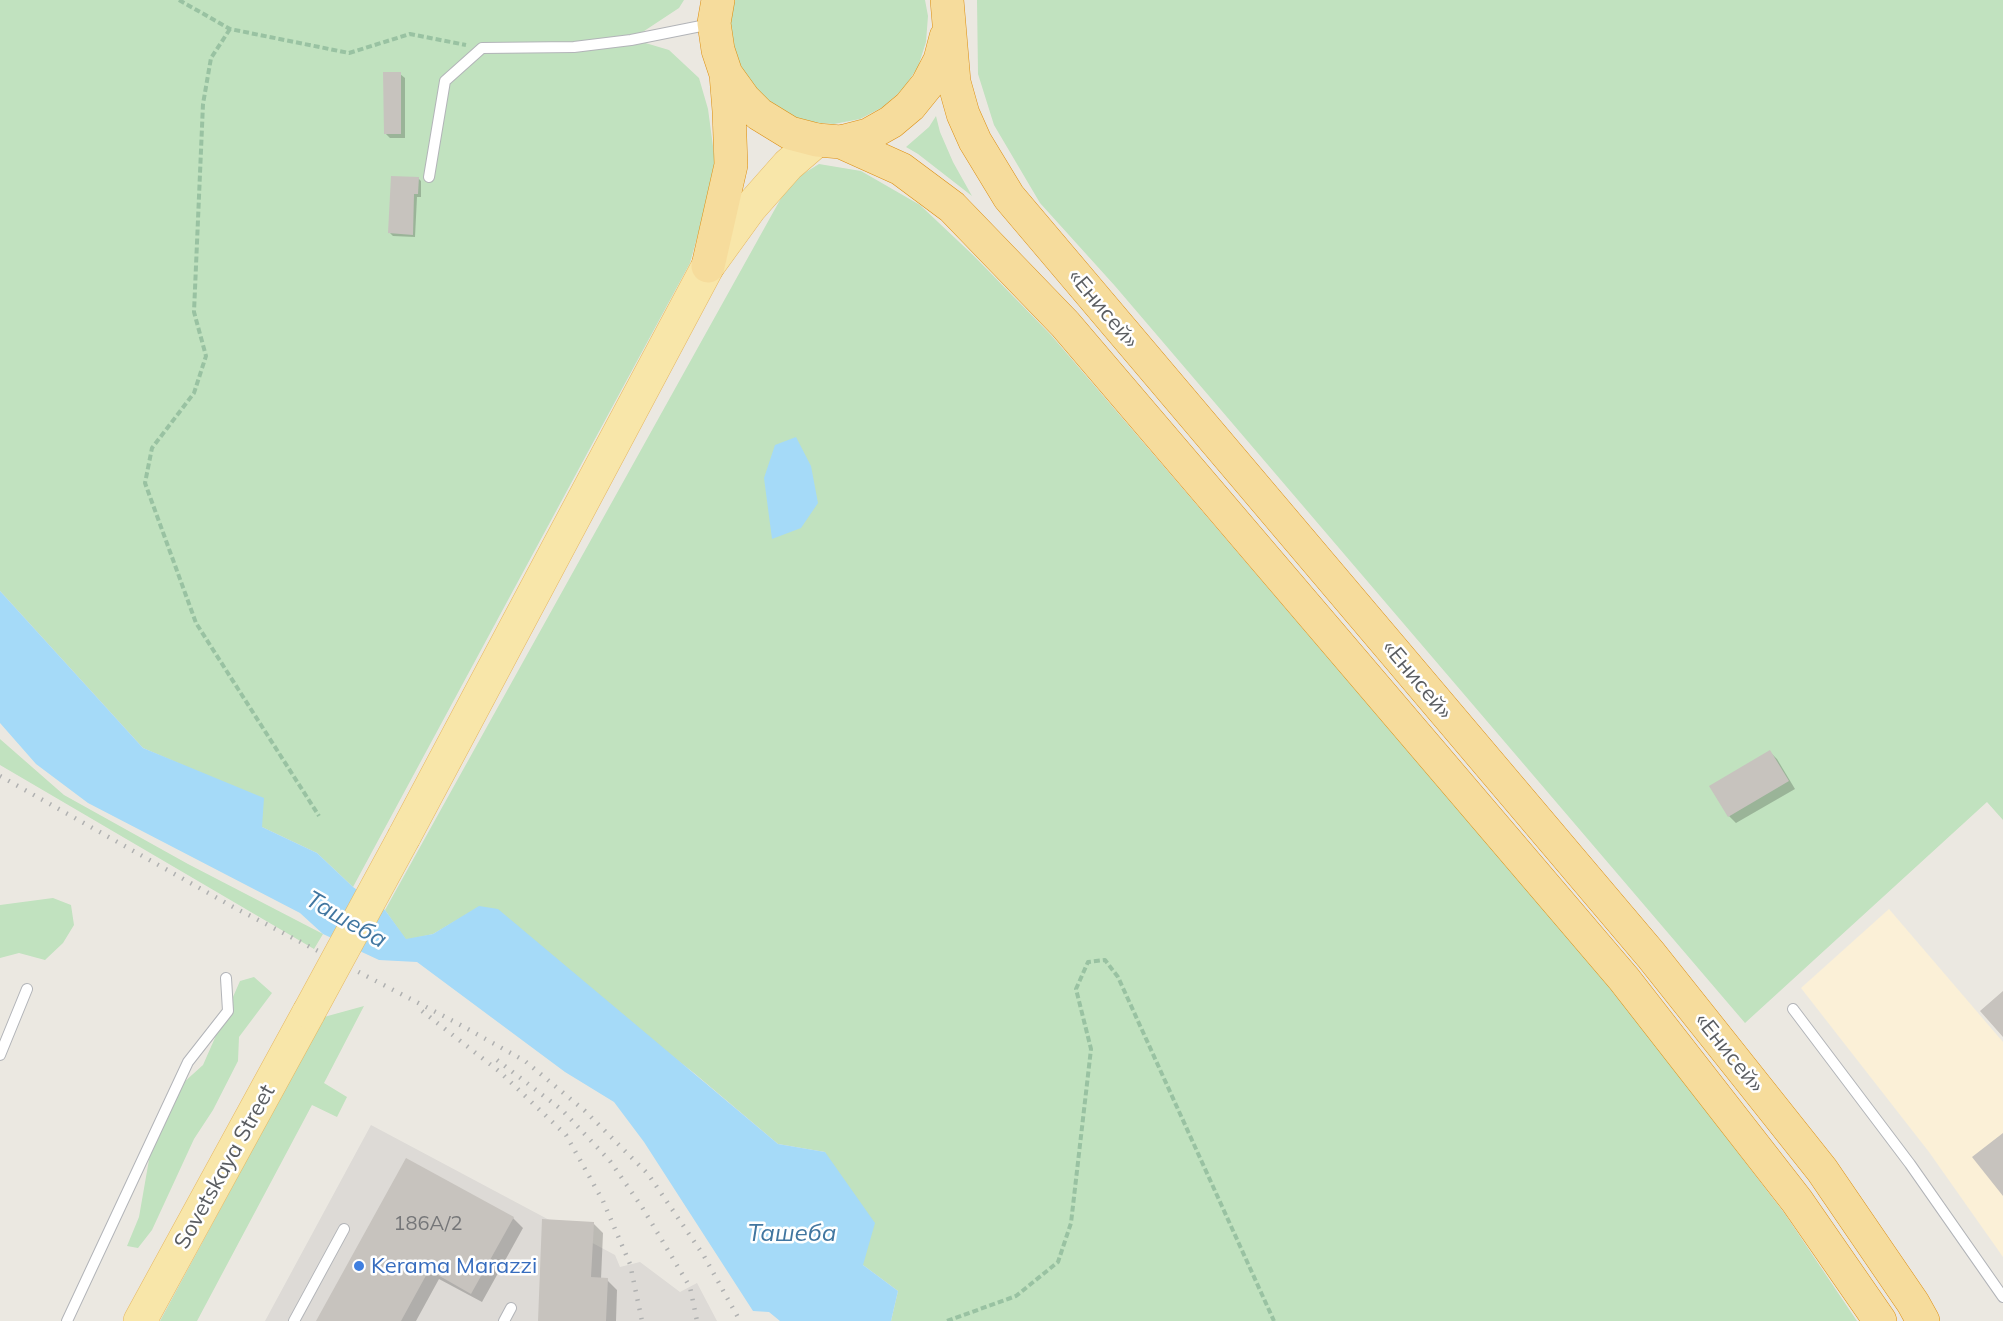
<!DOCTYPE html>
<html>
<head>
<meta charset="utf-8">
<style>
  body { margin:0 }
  canvas { display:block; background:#ebe8e1 }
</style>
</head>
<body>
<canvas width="2003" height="1321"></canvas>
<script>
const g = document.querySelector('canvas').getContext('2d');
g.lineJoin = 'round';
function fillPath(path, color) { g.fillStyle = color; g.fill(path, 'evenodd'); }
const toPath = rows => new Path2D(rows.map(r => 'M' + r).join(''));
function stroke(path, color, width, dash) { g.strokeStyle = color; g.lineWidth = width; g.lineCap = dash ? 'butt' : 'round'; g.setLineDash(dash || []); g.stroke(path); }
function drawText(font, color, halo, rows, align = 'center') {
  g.font = font + ' Mulish,sans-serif'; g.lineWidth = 5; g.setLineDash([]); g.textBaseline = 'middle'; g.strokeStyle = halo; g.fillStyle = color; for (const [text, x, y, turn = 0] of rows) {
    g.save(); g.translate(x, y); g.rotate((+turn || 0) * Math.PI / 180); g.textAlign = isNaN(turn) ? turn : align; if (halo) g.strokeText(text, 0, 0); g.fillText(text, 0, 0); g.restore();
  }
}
fillPath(toPath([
  [1889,909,2003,1042,2003,1257,1929,1152,1801,988]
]), '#fbf0d7');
fillPath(toPath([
  [371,1125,615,1255,620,1267,640,1262,680,1292,697,1283,717,1321,265,1321]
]), '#dddad6');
fillPath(toPath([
  [0,0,684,0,679,8,632,39,669,50,699,78,708,109,716,169,690,263,353,887,317,853,262,827,192,769,143,748,0,591],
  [729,0,925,0,928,16,926,42,918,67,903,89,883,107,860,119,834,124,808,122,783,114,761,99,732,56],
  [977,0,2003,0,2003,820,1987,802,1745,1023,1115,286,1040,203,994,125,978,74],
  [936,116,940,132,953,162,972,196,918,154,906,147,929,127],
  [819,164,861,171,920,205,974,256,1051,335,1613,990,1785,1214,1857,1321,891,1321,898,1291,863,1265,825,1152,778,1144,694,1073,479,907,433,934,406,940,385,910,790,182],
  [0,739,64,795,188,864,323,934,314,949,0,765],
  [53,898,71,905,74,925,63,943,45,960,19,953,0,958,0,905],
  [254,977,272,993,239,1037,238,1061,213,1110,194,1139,152,1230,138,1248,127,1246,139,1217,150,1154,183,1083,203,1065,240,981],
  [364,1006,324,1083,347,1097,337,1117,312,1105,197,1321,160,1321,324,1017]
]), '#c1e2bf');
fillPath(toPath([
  [796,437,811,466,818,503,801,528,772,539,764,478,775,445],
  [0,591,143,748,264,798,262,827,317,853,353,887,385,910,406,939,433,934,479,906,498,909,778,1144,825,1152,875,1223,863,1265,898,1291,891,1321,780,1321,769,1312,753,1311,644,1142,614,1102,565,1072,417,962,379,960,323,934,300,913,88,803,36,764,0,723]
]), '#a5daf8');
fillPath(toPath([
  [400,74,405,78,405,138,390,138,385,133],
  [418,178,421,181,421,197,417,197,415,237,393,236,390,233],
  [1770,752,1777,759,1795,789,1736,823,1729,816],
  [513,1218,523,1228,482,1302,439,1279,416,1321,318,1321],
  [593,1223,603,1233,601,1279,607,1280,617,1290,616,1321,539,1321]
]), '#0003');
fillPath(toPath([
  [383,72,401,72,401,134,384,134],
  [391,176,419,177,418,194,414,194,413,235,388,233],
  [1770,750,1789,781,1728,817,1709,786],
  [2003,991,2003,1037,1980,1011],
  [2003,1133,2003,1196,1972,1157],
  [406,1158,514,1217,471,1294,429,1270,401,1321,316,1321],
  [542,1219,594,1222,591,1277,608,1278,606,1321,538,1321]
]), '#c7c3be');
const service = toPath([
  [429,177,445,81,482,48,574,47,631,40,711,24],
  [1793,1009,1910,1164,2003,1297],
  [0,1055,27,989],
  [67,1321,188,1062,228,1011,226,978],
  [294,1321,344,1229],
  [504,1321,511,1308]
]);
const primary = toPath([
  [404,837,708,266,750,208,788,165,817,140],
  [140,1321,309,1012]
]);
const trunk = toPath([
  [718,0,714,23,718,50,726,74,744,99,759,114,790,133,817,140,841,142,868,135,891,122,910,106,927,85,940,60,946,37],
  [947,0,954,82,963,114,975,141,1009,197,1651,955,1822,1170,1913,1303,1923,1321],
  [841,142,901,169,952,207,1065,324,1624,979,1797,1201,1880,1321],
  [708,266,731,165,729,111,726,74]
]);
stroke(service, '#b2b4b8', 12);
stroke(primary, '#e6b760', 34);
stroke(trunk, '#dc8e11', 34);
stroke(toPath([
  [179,0,230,29,349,53,410,34,466,45],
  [230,29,211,58,203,104,194,312,206,356,194,393,152,448,145,483,196,623,319,816],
  [947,1321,1016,1296,1058,1262,1071,1223,1091,1049,1076,989,1088,962,1105,960,1118,977,1274,1321]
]), '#99c2a2', 4, [6, 3]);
stroke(service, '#fff', 10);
stroke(primary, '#f8e6a9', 33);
stroke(trunk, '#f6dc9c', 33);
stroke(toPath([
  [0,776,235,908,457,1023,525,1061,585,1111,648,1174,704,1256,740,1321],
  [422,1011,500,1072,566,1135,603,1201,630,1264,642,1321],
  [497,1060,562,1110,610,1161,642,1207,690,1287,697,1321]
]), '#b0b1b1', 4.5, [1.5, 8]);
const primaryBridge = toPath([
  [309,1012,404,837]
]);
stroke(primaryBridge, '#e6b760', 34, []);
stroke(primaryBridge, '#f8e6a9', 33);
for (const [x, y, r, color] of [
  [359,1266,6,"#3f7fe0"]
]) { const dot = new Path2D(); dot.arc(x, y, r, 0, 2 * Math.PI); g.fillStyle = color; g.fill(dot); stroke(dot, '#fff', 2); }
drawText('20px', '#757678', null, [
  ["186А/2",428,1224]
]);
drawText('22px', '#5a5d61', '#fff', [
  ["«Енисей»",1103,309,50],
  ["«Енисей»",1417,680,50],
  ["«Енисей»",1729,1053,51],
  ["Sovetskaya Street",225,1167,-61]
]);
drawText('22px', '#366cbe', '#fff', [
  ["Kerama Marazzi",371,1266]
], 'left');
drawText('italic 24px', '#4176a0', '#fff', [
  ["Ташеба",346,920,30],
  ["Ташеба",792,1234]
]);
</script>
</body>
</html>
